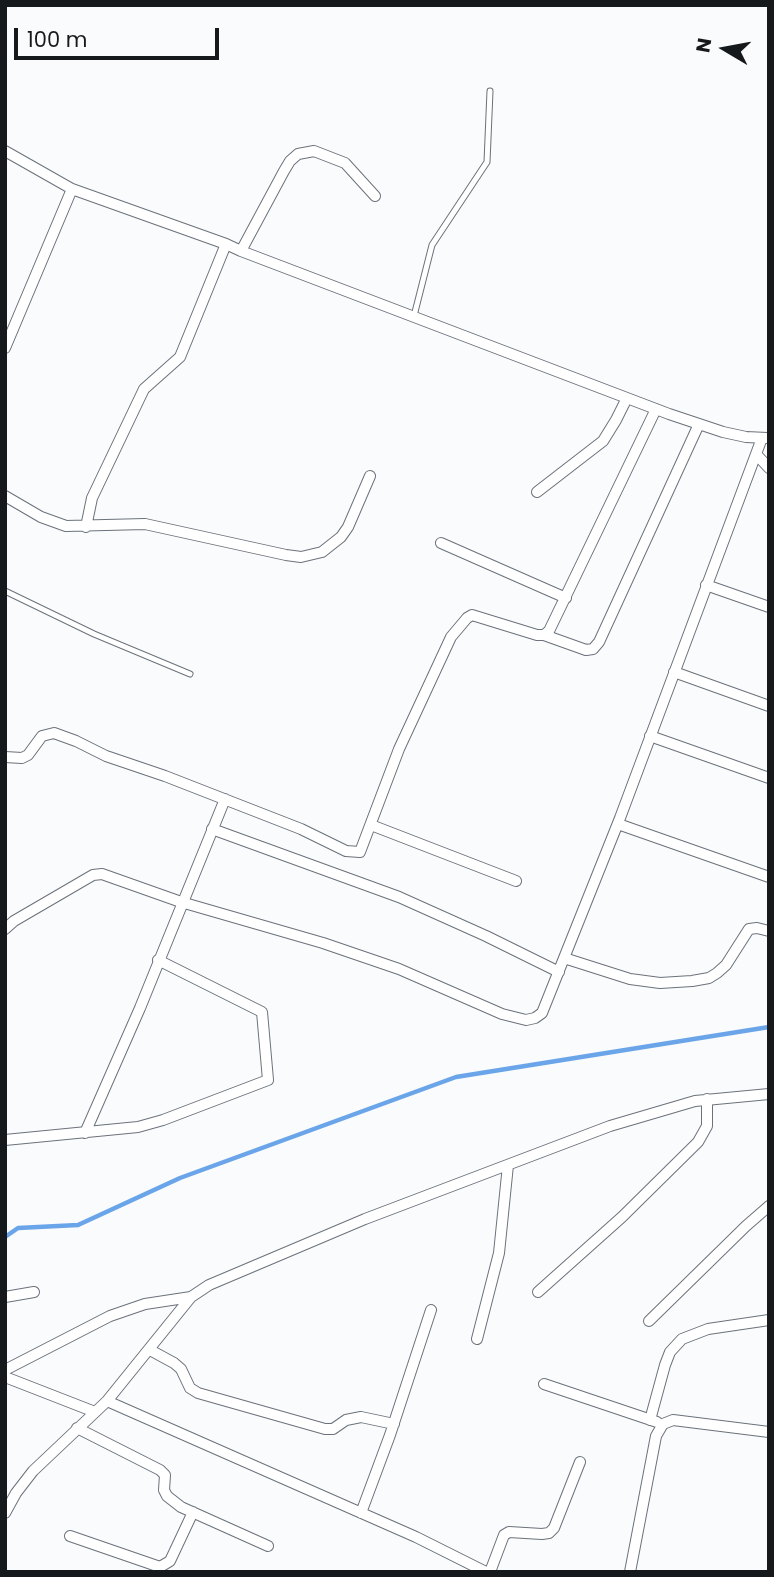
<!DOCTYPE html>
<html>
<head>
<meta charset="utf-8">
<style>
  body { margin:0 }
  #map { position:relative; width:774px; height:1577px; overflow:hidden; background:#fafbfd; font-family:Poppins,sans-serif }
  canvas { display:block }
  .frame { position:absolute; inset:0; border:7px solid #16191c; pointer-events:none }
  .north { position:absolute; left:690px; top:14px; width:70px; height:70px; -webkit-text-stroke:5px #fafbfd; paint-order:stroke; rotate:280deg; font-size:19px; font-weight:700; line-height:28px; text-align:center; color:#16191c }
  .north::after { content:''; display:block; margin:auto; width:24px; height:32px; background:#16191c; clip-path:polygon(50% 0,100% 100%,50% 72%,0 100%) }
  .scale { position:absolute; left:14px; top:28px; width:205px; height:32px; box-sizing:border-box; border:4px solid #16191c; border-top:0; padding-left:9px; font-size:21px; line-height:24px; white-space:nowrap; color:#16191c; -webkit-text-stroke:5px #fafbfd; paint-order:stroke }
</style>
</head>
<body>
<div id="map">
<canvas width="774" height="1577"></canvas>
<div class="frame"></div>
<div class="north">N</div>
<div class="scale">100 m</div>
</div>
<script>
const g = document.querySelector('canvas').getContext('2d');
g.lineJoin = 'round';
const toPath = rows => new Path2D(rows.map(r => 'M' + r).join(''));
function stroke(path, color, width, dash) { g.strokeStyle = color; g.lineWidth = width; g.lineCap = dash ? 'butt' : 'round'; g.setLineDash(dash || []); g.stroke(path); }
stroke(toPath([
  [5,1237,18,1228,78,1225,180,1178,456,1077,769,1027]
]), '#6ba5e9', 4.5);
const service = toPath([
  [414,316,432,245,487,162,490,91],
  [5,591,94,634,190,674]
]);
const minor = toPath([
  [5,151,72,189,226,244,241,251,669,414,723,432,746,437,767,438],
  [241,251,284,171,290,161,298,154,314,151,345,163,375,196],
  [5,348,72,189],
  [756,454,769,468],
  [537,492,603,441,616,420,627,398],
  [5,496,41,517,66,526,145,524,286,555,301,557,322,552,341,537,348,527,370,476],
  [86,527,92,498,144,389,180,357,226,244],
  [441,543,566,598],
  [706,585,769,607],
  [544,635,586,650,593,649,599,642,699,424],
  [674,672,769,706],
  [650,736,769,778],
  [5,757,22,758,28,755,42,736,54,733,76,741,106,756,165,776,301,829,346,851,360,852,399,749,451,637,467,618,472,615,537,635,544,635,549,631,656,409],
  [618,824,769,877],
  [371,825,516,881],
  [212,829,399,897,486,936,559,972],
  [5,929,14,921,93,875,102,874,181,902,323,943,399,969,502,1014,526,1020,535,1018,542,1013,620,818,762,438],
  [564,958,630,979,660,983,692,981,709,978,717,973,726,965,749,929,757,928,769,931],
  [85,1133,140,1008,225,799],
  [5,1140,138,1127,163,1120,268,1080,262,1012,158,960],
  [538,1292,622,1217,698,1142,707,1126,707,1099],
  [5,1297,34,1292],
  [649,1321,746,1226,769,1206],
  [477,1339,499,1253,508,1165],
  [150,1350,174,1363,181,1369,190,1388,198,1393,325,1429,333,1429,346,1420,361,1417,394,1424],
  [5,1370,110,1316,145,1304,191,1297],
  [5,1377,95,1412],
  [544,1384,657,1422],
  [107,1401,416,1537,486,1572],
  [650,1420,665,1365,670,1352,682,1339,708,1329,769,1320],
  [77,1428,160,1470,165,1475,164,1490,167,1496,181,1507,268,1546],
  [5,1513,16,1493,33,1471,107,1401,191,1297,209,1285,365,1219,610,1126,695,1101,769,1094],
  [361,1513,390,1435,431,1310],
  [70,1536,160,1567,170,1561,193,1512],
  [490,1572,504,1535,509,1532,542,1534,549,1533,554,1528,580,1462],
  [630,1572,656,1436,663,1424,673,1420,769,1432]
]);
stroke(service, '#6b727b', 7);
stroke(minor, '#6b727b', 12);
stroke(service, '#fff', 5);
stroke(minor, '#fff', 10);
</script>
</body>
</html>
